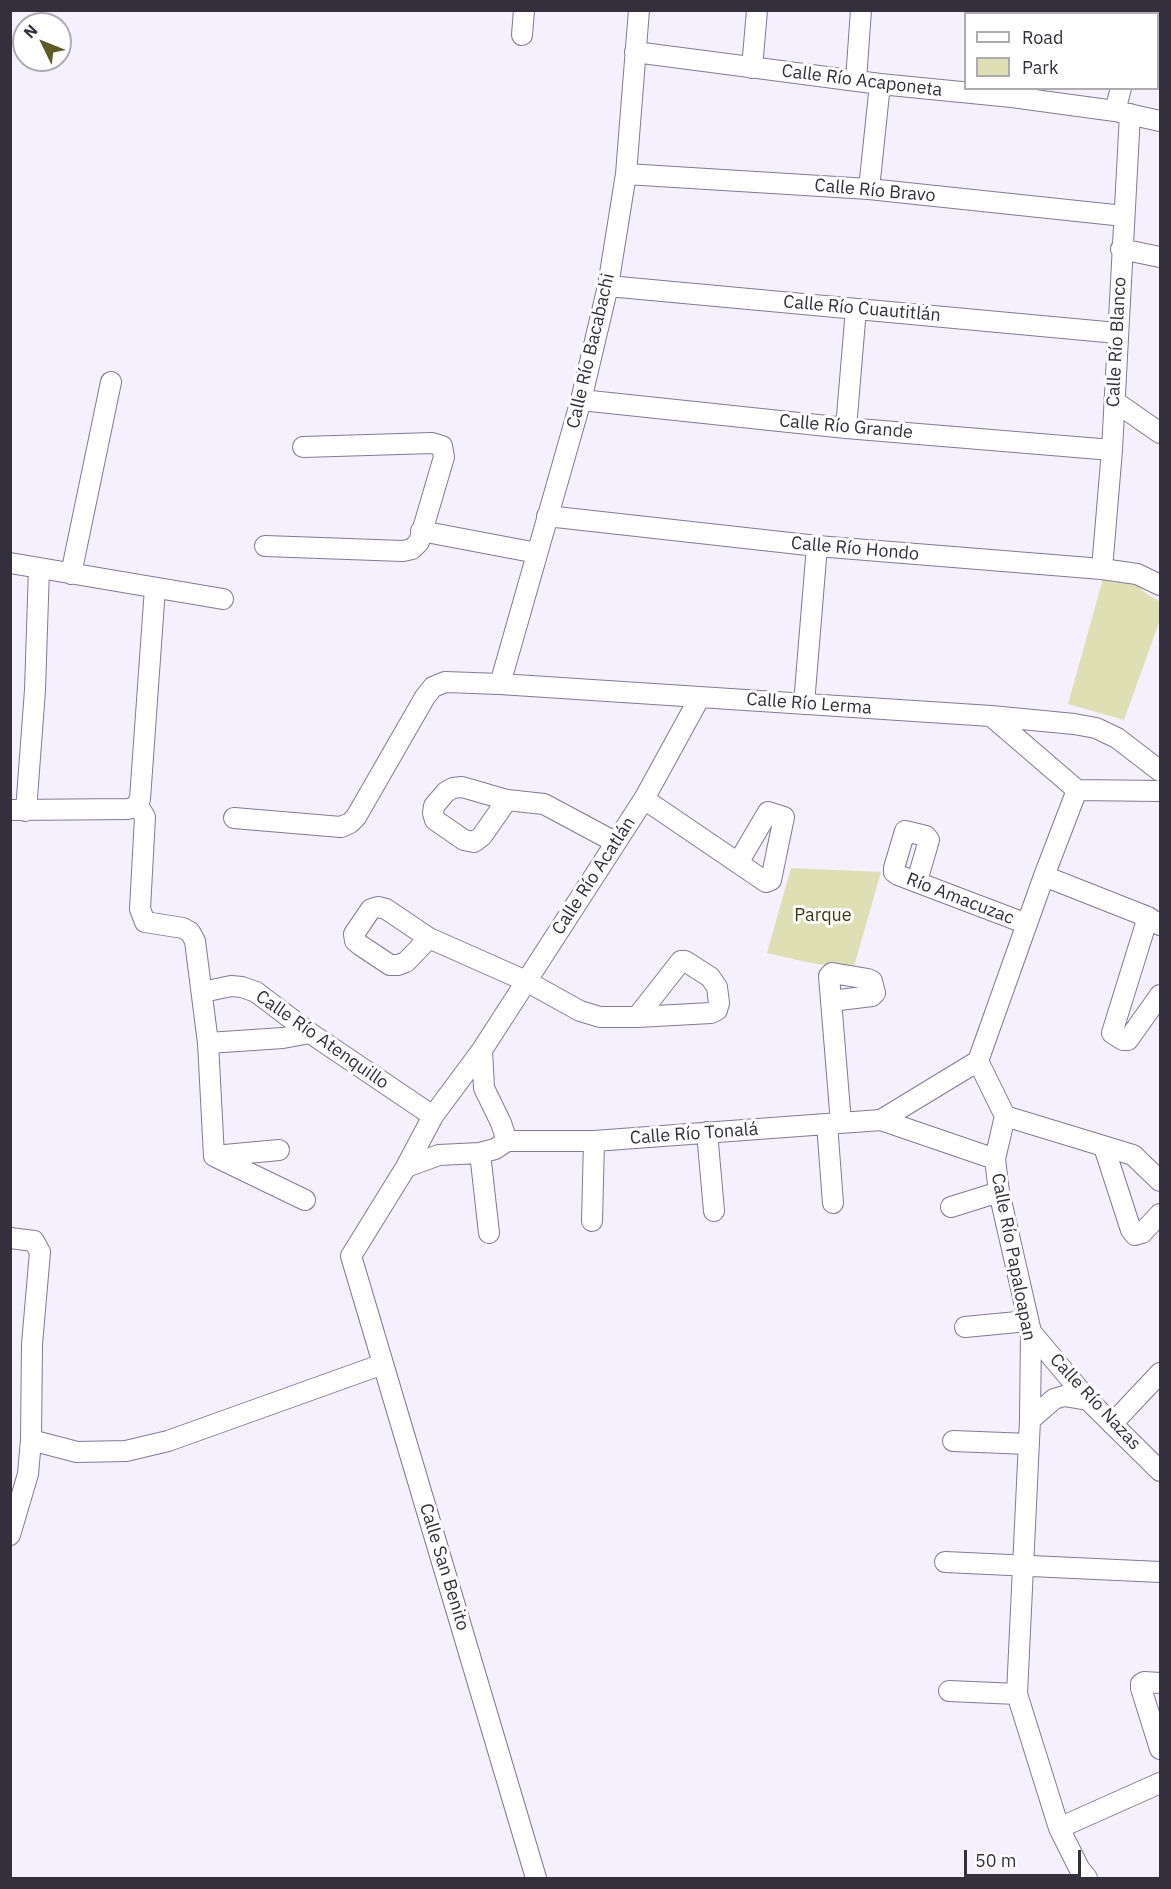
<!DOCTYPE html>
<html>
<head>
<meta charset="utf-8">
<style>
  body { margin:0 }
  #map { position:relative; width:1171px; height:1889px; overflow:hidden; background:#f4f0fe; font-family:"IBM Plex Sans",sans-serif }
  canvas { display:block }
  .frame { position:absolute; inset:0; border:12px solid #332f3d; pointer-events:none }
  .legend { position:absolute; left:964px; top:12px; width:195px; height:78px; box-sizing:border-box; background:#fff; border:2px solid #adacb1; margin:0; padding:8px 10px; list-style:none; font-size:18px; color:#332f3d }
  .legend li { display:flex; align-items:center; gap:12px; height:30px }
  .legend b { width:30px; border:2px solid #adacb1 }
  .north { position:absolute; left:12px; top:12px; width:60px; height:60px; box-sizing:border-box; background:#fff; border:2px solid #adacb1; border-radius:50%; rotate:313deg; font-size:16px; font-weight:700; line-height:24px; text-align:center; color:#332f3d }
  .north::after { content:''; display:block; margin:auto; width:21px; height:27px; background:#5b5b28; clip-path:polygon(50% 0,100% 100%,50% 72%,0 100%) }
  .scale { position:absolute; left:964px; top:1850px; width:117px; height:27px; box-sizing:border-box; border:3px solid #332f3d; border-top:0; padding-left:8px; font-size:18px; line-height:21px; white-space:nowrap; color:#332f3d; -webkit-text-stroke:4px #fff; paint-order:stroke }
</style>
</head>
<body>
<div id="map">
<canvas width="1171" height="1889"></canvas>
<div class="frame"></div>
<ul class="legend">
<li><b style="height:8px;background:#fff"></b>Road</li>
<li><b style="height:16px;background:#dedfb3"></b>Park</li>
</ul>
<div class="north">N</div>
<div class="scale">50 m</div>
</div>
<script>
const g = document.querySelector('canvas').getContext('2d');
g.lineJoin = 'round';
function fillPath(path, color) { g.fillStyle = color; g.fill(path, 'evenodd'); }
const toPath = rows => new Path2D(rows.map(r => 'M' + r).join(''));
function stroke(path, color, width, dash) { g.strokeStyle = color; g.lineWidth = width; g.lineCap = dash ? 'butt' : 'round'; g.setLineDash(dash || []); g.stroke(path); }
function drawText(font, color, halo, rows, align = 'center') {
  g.font = font + ' "IBM Plex Sans",sans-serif'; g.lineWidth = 6; g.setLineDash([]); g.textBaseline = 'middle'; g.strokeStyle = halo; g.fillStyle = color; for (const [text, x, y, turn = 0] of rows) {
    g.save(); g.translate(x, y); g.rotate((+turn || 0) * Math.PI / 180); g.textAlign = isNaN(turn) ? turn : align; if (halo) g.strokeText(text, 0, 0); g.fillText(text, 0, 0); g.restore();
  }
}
fillPath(toPath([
  [1104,575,1125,575,1147,594,1160,602,1160,620,1124,720,1068,704],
  [791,868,881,872,853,970,806,962,767,953]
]), '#dedfb3');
const minor = toPath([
  [522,35,524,10],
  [635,52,880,84,1012,97,1115,111,1160,121],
  [752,68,757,10],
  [856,80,861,10],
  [1115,111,1121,88],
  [626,174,869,189,1124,216],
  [869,189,880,84],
  [1121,249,1160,257],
  [608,286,1117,333],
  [581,400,846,428,1112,450],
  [1114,401,1160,433],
  [846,428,856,309],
  [547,516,817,546,1102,569,1137,574,1160,585],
  [421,531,537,553],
  [265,546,403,551,412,549,419,542,444,457,442,446,432,443,303,447],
  [10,563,223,599],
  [1102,569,1112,450,1130,114],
  [71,574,111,382],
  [500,684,581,400,608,286,626,174,639,10],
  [804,704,817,546],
  [991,716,1077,790,1160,791],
  [1077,790,1044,876,978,1061,1005,1116,995,1159,999,1192,1031,1332,1030,1420,1017,1694,1059,1828,1079,1868,1087,1878],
  [644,799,766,882,771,880,784,817,768,812,738,863],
  [507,800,482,836,474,842,464,840,435,820,433,813,434,806,446,792,453,788,462,787,507,800,544,804,615,842],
  [137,804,145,817,140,909,145,922,183,928,190,932,195,941,208,1043,214,1156,305,1200],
  [10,810,128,809,135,807,140,799,155,588],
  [26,811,35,690,39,568],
  [234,818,341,827,350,823,356,817,425,697,433,687,445,682,500,684,991,716,1074,724,1096,728,1117,738,1160,771],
  [1044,876,1148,917,1160,925],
  [917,881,929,840,926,836,905,831,894,868,894,872,898,875,1027,924],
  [1148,917,1112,1033,1123,1040,1128,1040,1160,995],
  [429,938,406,962,398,965,390,965,360,945,355,941,354,934,371,909,378,907,386,909,429,938,526,981,580,1011,600,1017,637,1017,711,1013,717,1010,719,1003,717,987,710,977,685,961,681,961,637,1017],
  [203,992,231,986,242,987,256,992,310,1033,433,1116],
  [831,1001,872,996,875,993,872,981,868,979,832,973,829,976,841,1123],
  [208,1043,283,1038,310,1033],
  [1005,1116,1133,1155,1160,1181],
  [881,1120,978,1061],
  [827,1124,833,1203],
  [707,1132,714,1211],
  [507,1141,594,1141,881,1120,995,1159],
  [1104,1147,1131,1230,1135,1235,1142,1233,1160,1214],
  [480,1153,489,1233],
  [214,1156,279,1150],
  [406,1167,439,1155,480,1153,495,1149,507,1141,501,1123,484,1088,482,1050],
  [951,1207,999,1192],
  [592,1221,594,1141],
  [10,1238,34,1241,40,1252,32,1344,31,1440],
  [965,1327,1028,1321],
  [1031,1332,1088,1400,1160,1471],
  [1030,1420,1054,1399,1064,1396,1088,1400],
  [1112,1424,1160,1373],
  [953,1441,1029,1444],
  [10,1535,28,1474,31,1440,77,1452,126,1451,168,1441,383,1364],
  [945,1562,1160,1572],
  [1160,1683,1144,1682,1141,1684,1141,1688,1160,1749],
  [949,1691,1017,1694],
  [1059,1828,1160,1783],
  [536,1878,351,1256,406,1167,433,1116,482,1050,644,799,700,697]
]);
const major = toPath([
  [1079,10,1091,14],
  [1158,29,1160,29]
]);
stroke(minor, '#827998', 22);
stroke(major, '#827998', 28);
stroke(minor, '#fff', 20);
stroke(major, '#fff', 26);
drawText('18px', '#332f3d', '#fff', [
  ["Calle Río Acaponeta",862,81,7],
  ["Calle Río Bravo",875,191,5],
  ["Calle Río Cuautitlán",862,309,5],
  ["Calle Río Blanco",1117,342,-87],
  ["Calle Río Bacabachi",591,351,-77],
  ["Calle Río Grande",846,427,5],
  ["Calle Río Hondo",855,549,5],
  ["Calle Río Lerma",809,704,4],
  ["Calle Río Acatlán",594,876,-57],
  ["Río Amacuzac",960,899,21],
  ["Calle Río Atenquillo",322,1040,35],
  ["Calle Río Tonalá",694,1134,-4],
  ["Calle Río Papaloapan",1013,1257,79],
  ["Calle Río Nazas",1095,1402,47],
  ["Calle San Benito",444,1567,73]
]);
drawText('18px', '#3b3b11', '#fff', [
  ["Parque",823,916]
]);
</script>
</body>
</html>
